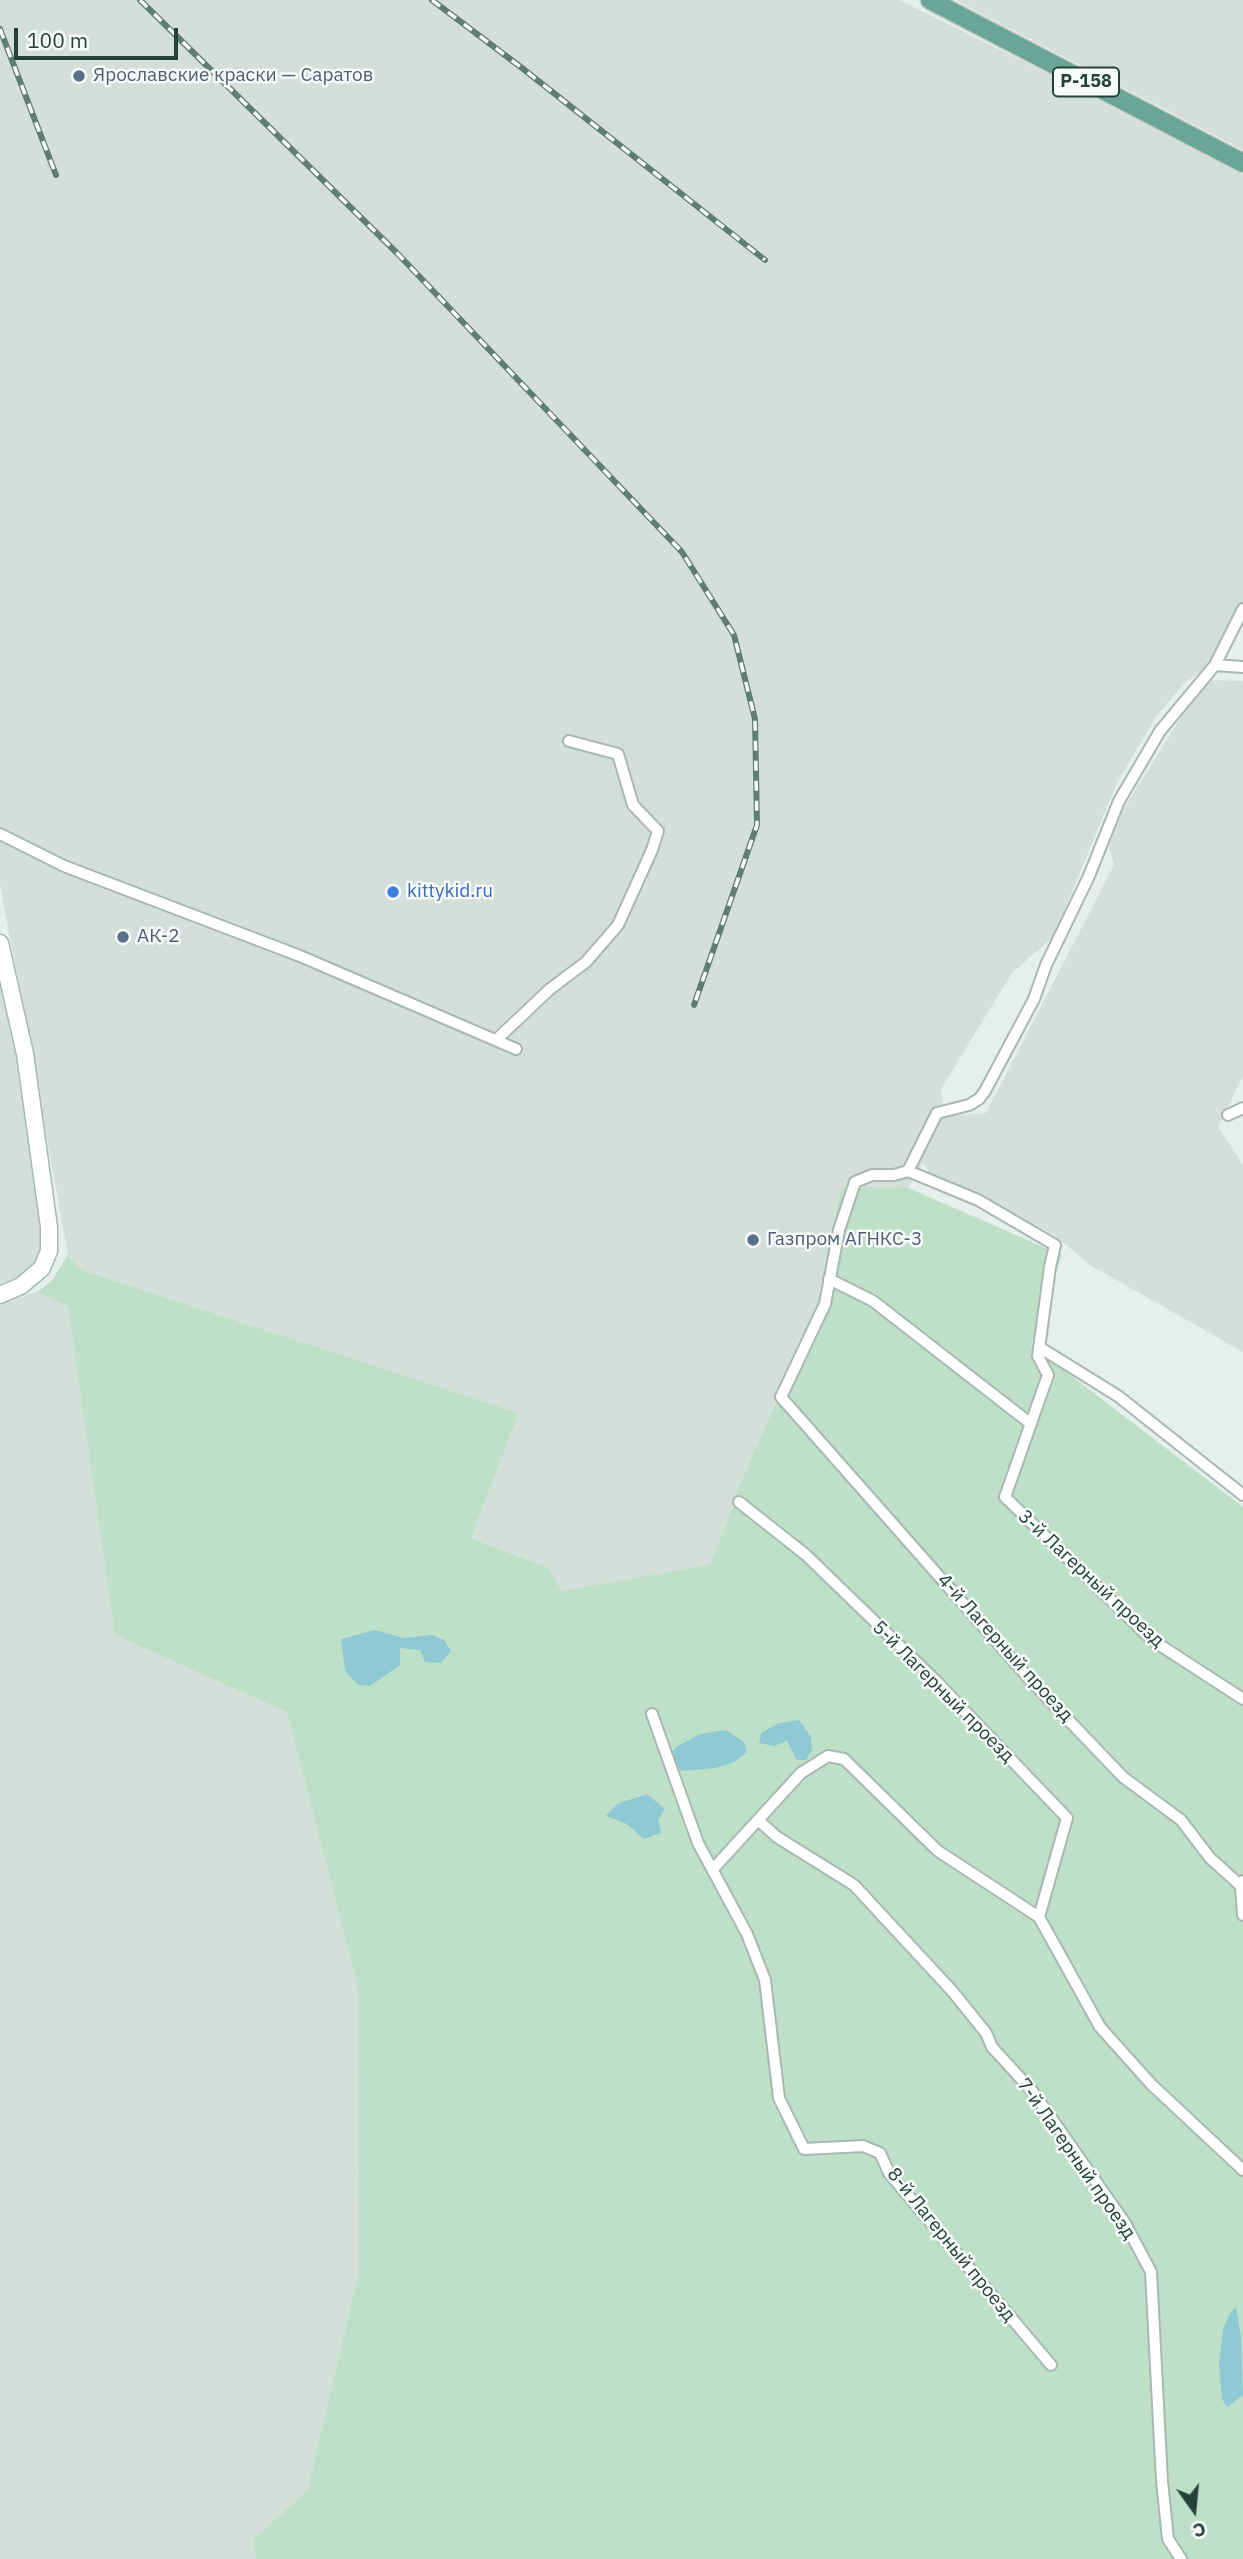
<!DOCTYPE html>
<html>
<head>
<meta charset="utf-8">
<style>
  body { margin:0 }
  #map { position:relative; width:1243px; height:2559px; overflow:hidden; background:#e6efeb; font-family:"IBM Plex Sans",sans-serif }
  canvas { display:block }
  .north { position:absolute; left:1159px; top:2475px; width:70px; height:70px; -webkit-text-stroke:5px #f7fbf9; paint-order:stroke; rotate:165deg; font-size:19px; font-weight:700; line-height:28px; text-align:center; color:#24423a }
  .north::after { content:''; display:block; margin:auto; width:24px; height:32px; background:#24423a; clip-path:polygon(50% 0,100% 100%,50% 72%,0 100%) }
  .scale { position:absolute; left:14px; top:28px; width:164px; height:32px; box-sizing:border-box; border:4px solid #24423a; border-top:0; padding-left:9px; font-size:21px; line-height:24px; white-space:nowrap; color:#24423a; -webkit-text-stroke:5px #f7fbf9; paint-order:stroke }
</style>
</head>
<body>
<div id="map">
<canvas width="1243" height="2559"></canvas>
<div class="north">С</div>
<div class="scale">100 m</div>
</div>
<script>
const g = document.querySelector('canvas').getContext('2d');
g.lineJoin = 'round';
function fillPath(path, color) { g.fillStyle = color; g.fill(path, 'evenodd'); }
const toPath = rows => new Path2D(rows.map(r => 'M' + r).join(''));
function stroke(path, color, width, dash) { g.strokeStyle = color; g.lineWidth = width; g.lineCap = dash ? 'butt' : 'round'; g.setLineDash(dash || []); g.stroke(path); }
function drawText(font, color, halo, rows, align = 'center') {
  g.font = font + ' "IBM Plex Sans",sans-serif'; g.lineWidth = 5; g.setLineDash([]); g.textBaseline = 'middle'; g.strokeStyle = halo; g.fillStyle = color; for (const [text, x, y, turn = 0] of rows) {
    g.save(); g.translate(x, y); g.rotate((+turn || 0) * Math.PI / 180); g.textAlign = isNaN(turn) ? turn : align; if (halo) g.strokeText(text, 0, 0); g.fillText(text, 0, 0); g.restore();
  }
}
fillPath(toPath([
  [0,0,900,0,1055,77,1243,175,1243,603,1211,659,1199,674,1185,682,1155,718,1116,785,1054,936,1012,973,941,1089,945,1116,986,1113,1114,865,1109,847,1119,816,1203,682,1213,680,1243,681,1243,1076,1218,1127,1243,1165,1243,1352,1090,1265,1054,1235,929,1173,923,1163,906,1192,819,1312,710,1566,560,1592,549,1568,471,1538,519,1413,79,1269,68,1254,0,884],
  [955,0,1243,0,1243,150],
  [0,950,41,1211,43,1248,33,1269,0,1286],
  [38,1291,68,1305,116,1635,287,1711,358,1988,359,2271,307,2491,253,2539,256,2559,0,2559,0,1305]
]), '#d4dfda');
fillPath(toPath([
  [906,1187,1062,1255,1031,1345,1243,1507,1243,2559,256,2559,253,2539,307,2491,359,2271,358,1988,287,1712,115,1635,68,1306,38,1292,53,1279,68,1254,79,1269,519,1413,471,1538,549,1568,561,1591,710,1565,736,1500,737,1491,819,1306,841,1188]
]), '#bfe0c8');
fillPath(toPath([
  [375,1630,404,1638,432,1635,444,1640,451,1651,441,1663,425,1662,420,1650,400,1648,400,1665,370,1686,358,1685,345,1671,341,1639],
  [799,1720,811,1737,812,1750,806,1760,797,1760,787,1741,774,1746,759,1743,761,1733,779,1723],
  [726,1730,744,1742,747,1752,734,1762,716,1768,681,1771,670,1755,676,1747,700,1734],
  [647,1794,665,1809,658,1820,661,1833,644,1839,627,1824,606,1816,617,1804],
  [1236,2307,1241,2337,1243,2395,1227,2407,1222,2399,1219,2365,1223,2329,1230,2313]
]), '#8ec9d4');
const street = toPath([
  [1215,665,1243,667],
  [0,834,64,866,300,956,516,1049],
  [496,1040,550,989,586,962,618,925,652,850,658,831,633,805,618,754,569,741],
  [1228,1115,1243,1108],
  [908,1171,937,1113,969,1105,979,1099,985,1091,1034,999,1046,965,1089,876,1119,801,1160,731,1215,665,1243,609],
  [829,1279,873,1301,1031,1424],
  [1039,1347,1118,1396,1243,1495],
  [739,1502,806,1555,935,1680,1067,1818,1039,1917],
  [652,1714,698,1843,747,1934,765,1980,779,2098,804,2149,863,2146,880,2153,889,2173,1051,2365],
  [758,1820,777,1837,854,1885,953,1992,986,2033,992,2047,1033,2092,1125,2223,1151,2272,1162,2481,1168,2539,1181,2559],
  [713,1869,801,1773,828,1756,844,1759,938,1851,1039,1917,1100,2027,1151,2084,1243,2170],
  [1243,1881,1241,1886,1243,1915],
  [1241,1886,1210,1858,1181,1820,1123,1777,1034,1684,781,1397,825,1304,839,1230,855,1182,872,1175,894,1175,908,1171,978,1200,1055,1245,1050,1267,1038,1356,1048,1375,1005,1497,1152,1640,1243,1699]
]);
const secondary = toPath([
  [0,943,25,1054,49,1227,49,1251,42,1268,21,1286,0,1295]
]);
const primary = toPath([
  [930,0,1243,163]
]);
stroke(street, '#a8b8b2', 14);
stroke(secondary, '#a4bbb3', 19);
stroke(primary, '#c2cac8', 21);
stroke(street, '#fff', 10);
stroke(secondary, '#fff', 16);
stroke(primary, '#6aa596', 18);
const rail = toPath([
  [140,0,397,253,682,552,734,635,755,719,757,825,694,1005],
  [432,0,522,68,765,260],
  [0,29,56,175]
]);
stroke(rail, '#5f7d75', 6);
stroke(rail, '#f7fbf9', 3.5, [10]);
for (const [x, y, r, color] of [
  [79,76,7,"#5c6f8a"],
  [393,892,7,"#3f7fe0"],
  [123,937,7,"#5c6f8a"],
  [753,1240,7,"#5c6f8a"]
]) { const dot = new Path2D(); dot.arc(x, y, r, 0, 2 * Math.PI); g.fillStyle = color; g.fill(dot); stroke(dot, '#f7fbf9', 2.5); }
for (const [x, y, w] of [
  [1086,82,66]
]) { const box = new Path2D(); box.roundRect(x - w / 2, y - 14.5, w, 29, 5); g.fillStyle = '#f7fbf9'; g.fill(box); stroke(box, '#24423a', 2); }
drawText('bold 18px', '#24423a', null, [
  ["Р-158",1086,82]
]);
drawText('19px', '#4e5e75', '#f7fbf9', [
  ["Ярославские краски — Саратов",93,76],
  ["АК-2",137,937],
  ["Газпром АГНКС-3",767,1240]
], 'left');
drawText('19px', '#366cbe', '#f7fbf9', [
  ["kittykid.ru",407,892]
], 'left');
drawText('19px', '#24423a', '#f7fbf9', [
  ["3-й Лагерный проезд",1091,1579,43],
  ["4-й Лагерный проезд",1005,1648,48],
  ["5-й Лагерный проезд",943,1692,45],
  ["7-й Лагерный проезд",1076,2159,55],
  ["8-й Лагерный проезд",951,2245,51]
]);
</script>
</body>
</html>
